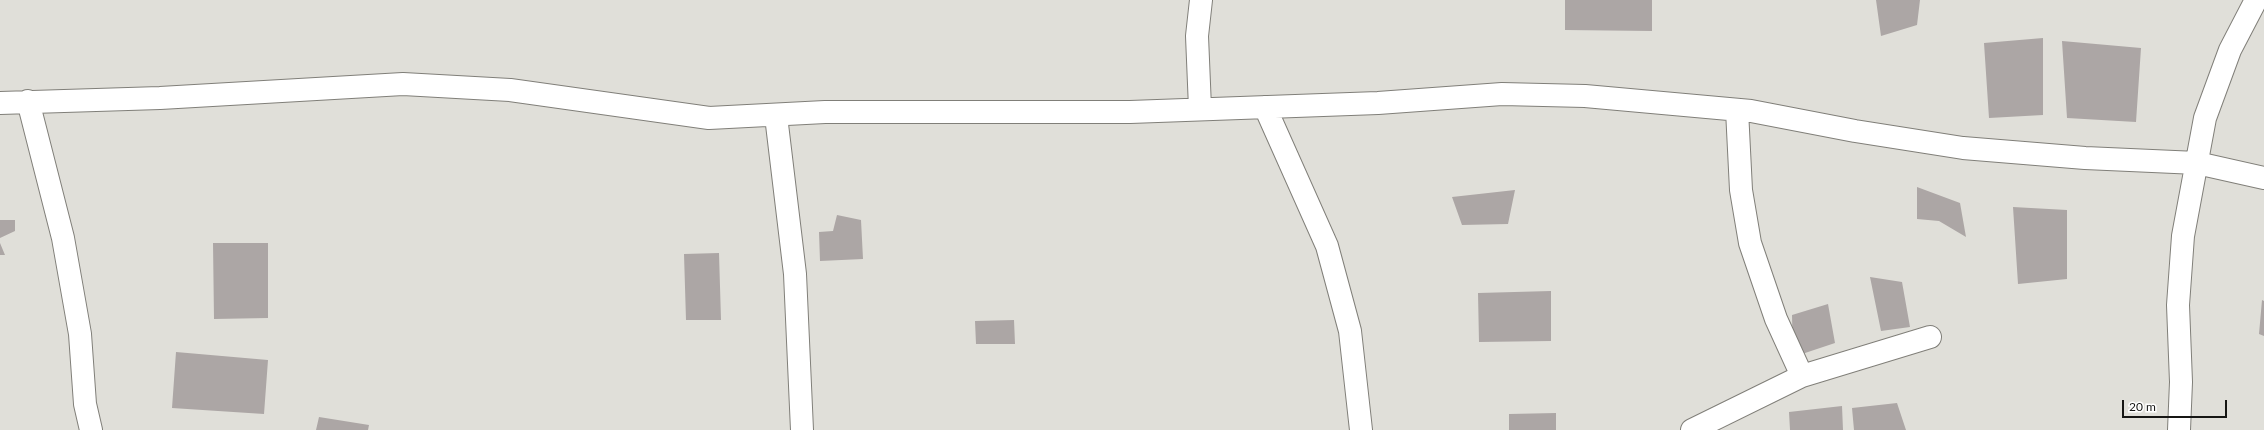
<!DOCTYPE html>
<html>
<head>
<meta charset="utf-8">
<style>
  body { margin:0 }
  #map { position:relative; width:2264px; height:430px; overflow:hidden; background:#e0dfd9; font-family:Lato,sans-serif }
  canvas { display:block }
  .scale { position:absolute; left:2122px; top:400px; width:105px; height:18px; box-sizing:border-box; border:2px solid #161614; border-top:0; padding-left:5px; font-size:12px; line-height:14px; white-space:nowrap; color:#161614; -webkit-text-stroke:3px #fff; paint-order:stroke }
</style>
</head>
<body>
<div id="map">
<canvas width="2264" height="430"></canvas>
<div class="scale">20 m</div>
</div>
<script>
const g = document.querySelector('canvas').getContext('2d');
g.lineJoin = 'round';
function fillPath(path, color) { g.fillStyle = color; g.fill(path, 'evenodd'); }
const toPath = rows => new Path2D(rows.map(r => 'M' + r).join(''));
function stroke(path, color, width, dash) { g.strokeStyle = color; g.lineWidth = width; g.lineCap = dash ? 'butt' : 'round'; g.setLineDash(dash || []); g.stroke(path); }
fillPath(toPath([
  [1565,0,1652,0,1652,31,1565,30],
  [1876,0,1920,0,1917,25,1881,36],
  [2043,38,2043,115,1989,118,1984,43],
  [2062,41,2141,48,2136,122,2067,118],
  [1917,187,1960,203,1966,237,1939,221,1917,219],
  [1515,190,1508,224,1462,225,1452,197],
  [2013,207,2067,210,2067,279,2018,284],
  [837,215,861,220,863,259,820,261,819,232,833,231],
  [0,220,15,220,15,231,0,238],
  [0,243,5,255,0,255],
  [213,243,268,243,268,318,214,319],
  [719,253,721,320,686,320,684,254],
  [1870,277,1902,282,1910,327,1881,331],
  [1551,291,1551,341,1479,342,1478,293],
  [2262,300,2264,301,2264,336,2259,334],
  [1828,304,1835,343,1793,357,1792,315],
  [1014,320,1015,344,976,344,975,321],
  [176,352,268,360,264,414,172,408],
  [1897,403,1906,430,1854,430,1852,408],
  [1842,406,1843,430,1790,430,1789,412],
  [1556,413,1556,430,1509,430,1509,414],
  [319,417,369,425,368,430,316,430]
]), '#aca6a5');
const minor = toPath([
  [28,101,63,238,80,334,85,404,91,430],
  [0,103,160,98,403,84,510,90,709,118,825,112,1130,112,1378,103,1502,94,1585,96,1751,111,1855,131,1963,148,2085,158,2197,163,2264,178],
  [1265,107,1327,246,1350,331,1361,430],
  [1200,108,1197,36,1201,0],
  [1737,110,1741,190,1750,243,1776,319,1802,376],
  [776,116,795,274,802,430],
  [1692,430,1802,376,1930,337],
  [2179,430,2181,382,2178,305,2183,236,2205,118,2230,50,2256,0]
]);
stroke(minor, '#807f79', 24);
stroke(minor, '#fff', 22);
</script>
</body>
</html>
